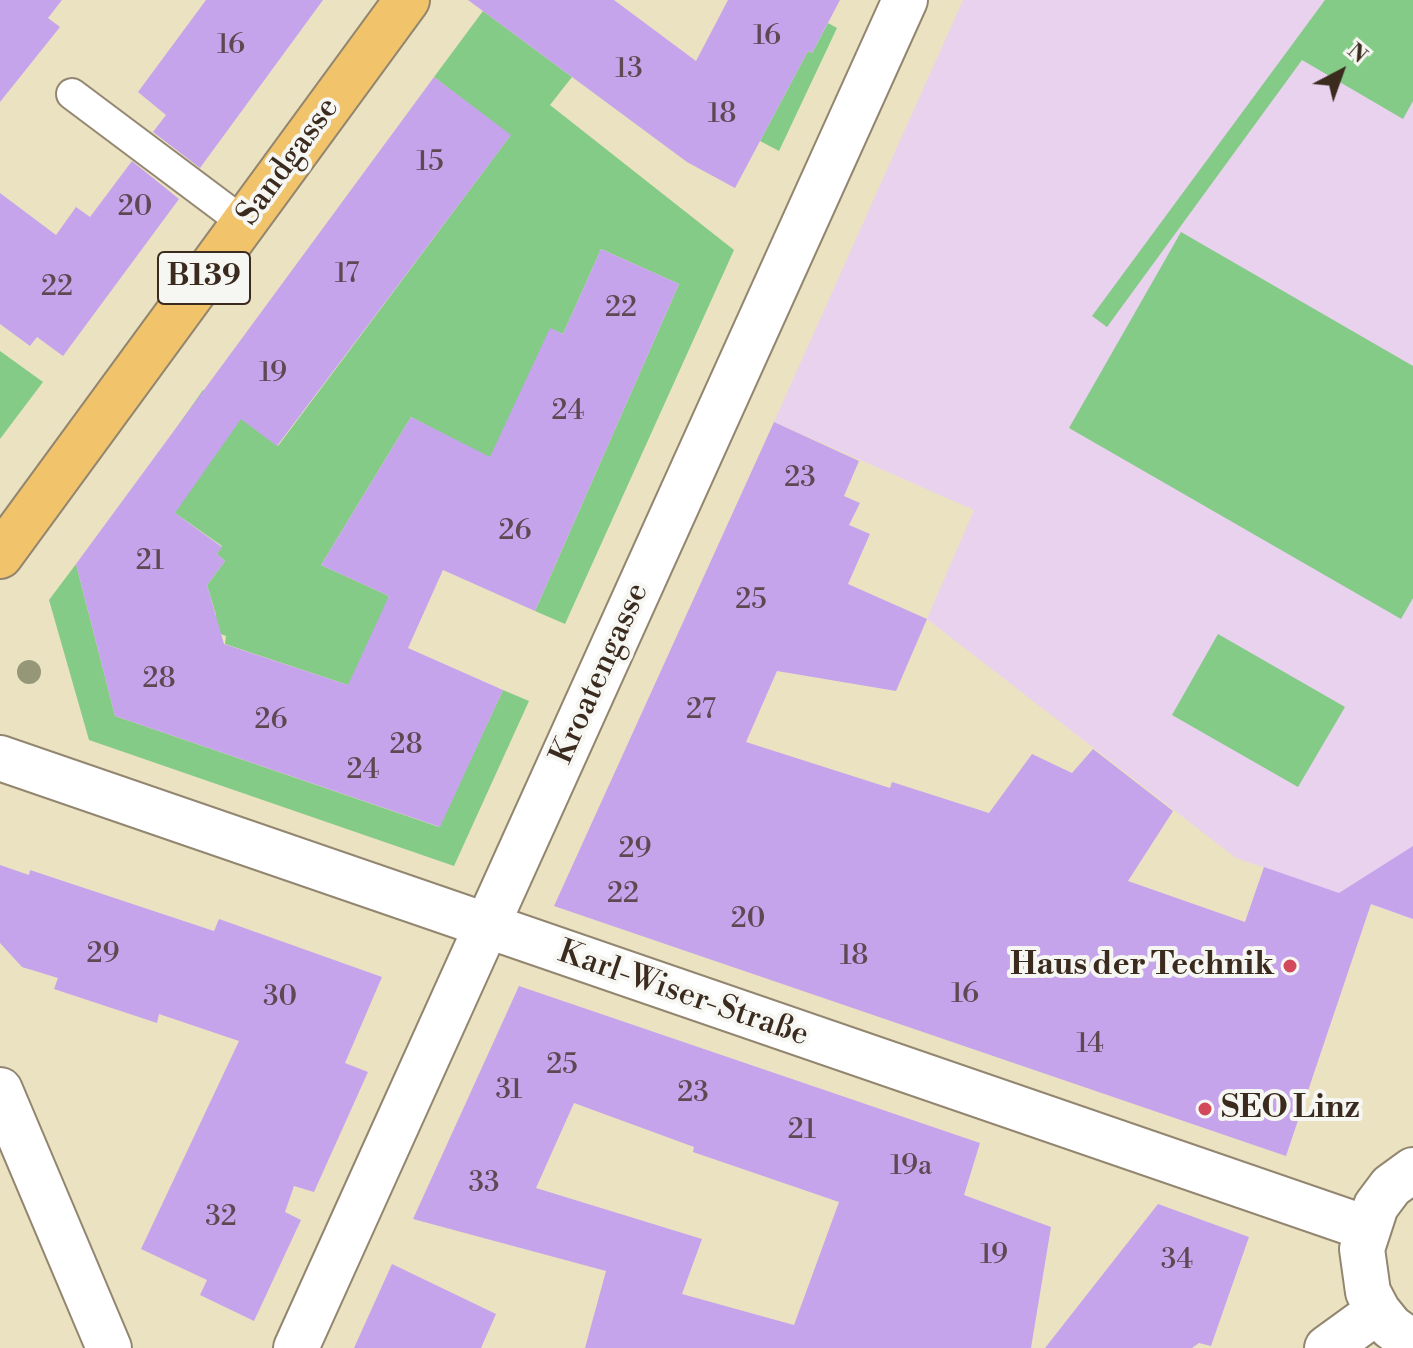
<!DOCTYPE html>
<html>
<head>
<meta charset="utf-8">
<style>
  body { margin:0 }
  #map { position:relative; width:1413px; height:1348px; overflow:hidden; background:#ebe2c2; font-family:"Libre Bodoni",serif }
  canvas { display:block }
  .north { position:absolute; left:1301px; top:32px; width:80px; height:80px; -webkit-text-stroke:6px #f6f6f2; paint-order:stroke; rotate:41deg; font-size:22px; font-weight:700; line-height:32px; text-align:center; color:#3b2a1e }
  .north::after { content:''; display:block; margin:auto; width:28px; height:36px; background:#3b2a1e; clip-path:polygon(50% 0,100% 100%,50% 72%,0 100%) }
</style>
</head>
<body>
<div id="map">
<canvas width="1413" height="1348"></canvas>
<div class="north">N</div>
</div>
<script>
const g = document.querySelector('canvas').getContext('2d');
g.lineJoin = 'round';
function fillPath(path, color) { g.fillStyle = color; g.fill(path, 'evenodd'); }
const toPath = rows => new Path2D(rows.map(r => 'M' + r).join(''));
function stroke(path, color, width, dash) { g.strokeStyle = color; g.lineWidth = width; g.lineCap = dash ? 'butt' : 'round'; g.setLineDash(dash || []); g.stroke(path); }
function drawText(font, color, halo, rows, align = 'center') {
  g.font = font + ' "Libre Bodoni",serif'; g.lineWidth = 8; g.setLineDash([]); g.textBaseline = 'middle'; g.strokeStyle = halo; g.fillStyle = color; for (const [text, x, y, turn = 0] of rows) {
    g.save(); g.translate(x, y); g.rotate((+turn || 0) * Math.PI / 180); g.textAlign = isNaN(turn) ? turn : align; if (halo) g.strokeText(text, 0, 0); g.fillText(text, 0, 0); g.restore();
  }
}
fillPath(toPath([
  [963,0,1413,0,1413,919,1236,858,927,619,974,510,774,422]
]), '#e8d2ee');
fillPath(toPath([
  [1325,0,1413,0,1413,101,1403,119,1302,60,1107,327,1092,316],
  [483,11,572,77,550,105,734,250,565,624,535,611,679,284,601,249,563,334,551,329,445,567,451,438,411,417,321,565,389,596,354,687,225,644,226,636,201,627,216,615,207,585,225,561,217,554,222,546,175,513,175,430,203,390,278,446,510,136,434,77],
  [828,23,837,28,779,151,760,141,808,51,812,53],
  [1181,232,1413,366,1413,598,1401,619,1069,428],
  [0,351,43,382,0,439],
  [76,564,115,716,439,827,503,690,529,701,454,866,89,740,49,600],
  [1218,634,1345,707,1298,787,1172,715]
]), '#84cb87');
fillPath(toPath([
  [0,0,62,0,48,18,60,27,0,102],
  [206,0,323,0,200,168,153,132,166,115,138,92],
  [468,0,614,0,696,61,728,0,840,0,812,53,808,51,735,188,687,162],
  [434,77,511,135,277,446,241,419,175,513,222,547,217,554,225,561,207,585,224,644,348,685,389,596,321,565,411,417,490,457,550,328,563,334,601,249,679,284,535,611,443,570,408,648,503,690,440,827,115,716,76,564],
  [132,161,179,199,63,356,37,337,30,346,0,324,0,193,56,235,76,207,90,217],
  [774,422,859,461,844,496,860,503,849,525,870,534,848,584,927,619,896,691,777,671,746,742,890,788,892,782,989,813,1032,754,1072,773,1093,749,1173,811,1128,881,1245,922,1264,867,1339,893,1413,846,1413,919,1371,904,1286,1156,554,906],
  [0,865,29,875,30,870,214,931,219,919,382,977,345,1063,368,1072,314,1192,294,1186,285,1212,301,1220,254,1321,200,1295,207,1280,141,1249,239,1041,159,1014,157,1023,54,989,58,978,22,967,0,943],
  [519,986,980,1143,964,1195,1051,1227,1031,1348,585,1348,606,1271,413,1219],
  [574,1103,694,1147,693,1152,839,1202,794,1325,682,1294,702,1239,536,1188],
  [1158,1204,1249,1237,1211,1346,1199,1343,1192,1348,1045,1348],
  [392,1264,496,1314,481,1348,354,1348]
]), '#c6a4eb');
const service = toPath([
  [72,94,244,223]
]);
const minor = toPath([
  [0,758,1366,1228],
  [0,1090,109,1348],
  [296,1348,905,0]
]);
const tertiary = toPath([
  [1413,1170,1391,1186,1376,1206,1362,1249,1368,1292,1378,1311,1391,1327,1413,1343],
  [1327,1348,1378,1311]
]);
const primary = toPath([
  [0,556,407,0]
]);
stroke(service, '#938670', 34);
stroke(minor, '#938670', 48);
stroke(tertiary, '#938670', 48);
stroke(primary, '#938670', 48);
stroke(service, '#fff', 30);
stroke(minor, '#fff', 44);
stroke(tertiary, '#fff', 44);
stroke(primary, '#f1c36a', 44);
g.fillStyle = '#969779';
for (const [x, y] of [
  [29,672]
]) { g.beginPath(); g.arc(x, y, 12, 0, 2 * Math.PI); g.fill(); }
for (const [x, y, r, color] of [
  [1290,966,8,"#d1495b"],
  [1205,1109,8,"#d1495b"]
]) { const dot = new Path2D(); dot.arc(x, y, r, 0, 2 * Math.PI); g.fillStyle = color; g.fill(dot); stroke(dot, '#f6f6f2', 3); }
drawText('28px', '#5e4851', null, [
  ["16",767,37],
  ["16",231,46],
  ["13",629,70],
  ["18",722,115],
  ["15",430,163],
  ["20",135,208],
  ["17",347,275],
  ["22",57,288],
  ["22",621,309],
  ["19",273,374],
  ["24",568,412],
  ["23",800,479],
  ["26",515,532],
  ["21",150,562],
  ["25",751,601],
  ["28",159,680],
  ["27",701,711],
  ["26",271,721],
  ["28",406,746],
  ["24",363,771],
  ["29",635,850],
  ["22",623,895],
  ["20",748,920],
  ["29",103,955],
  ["18",854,957],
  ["16",965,995],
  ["30",280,998],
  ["14",1090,1045],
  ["25",562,1066],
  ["31",509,1091],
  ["23",693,1094],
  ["21",802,1131],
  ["19a",911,1167],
  ["33",484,1184],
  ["32",221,1218],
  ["19",994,1256],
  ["34",1177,1261]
]);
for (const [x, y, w] of [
  [204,278,92]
]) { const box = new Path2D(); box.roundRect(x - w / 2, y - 26, w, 52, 6); g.fillStyle = '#f6f6f2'; g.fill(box); stroke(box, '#3b2a1e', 2); }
drawText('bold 30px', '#3b2a1e', null, [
  ["B139",204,278]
]);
drawText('32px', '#3b2a1e', '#f6f6f2', [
  ["Sandgasse",289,162,-54],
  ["Kroatengasse",601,674,-66],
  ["Karl-Wiser-Straße",683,995,19]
]);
drawText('bold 32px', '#3b2a1e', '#f6f6f2', [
  ["Haus der Technik",1274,966],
  ["SEO Linz",1221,1109,"left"]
], 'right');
</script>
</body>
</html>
